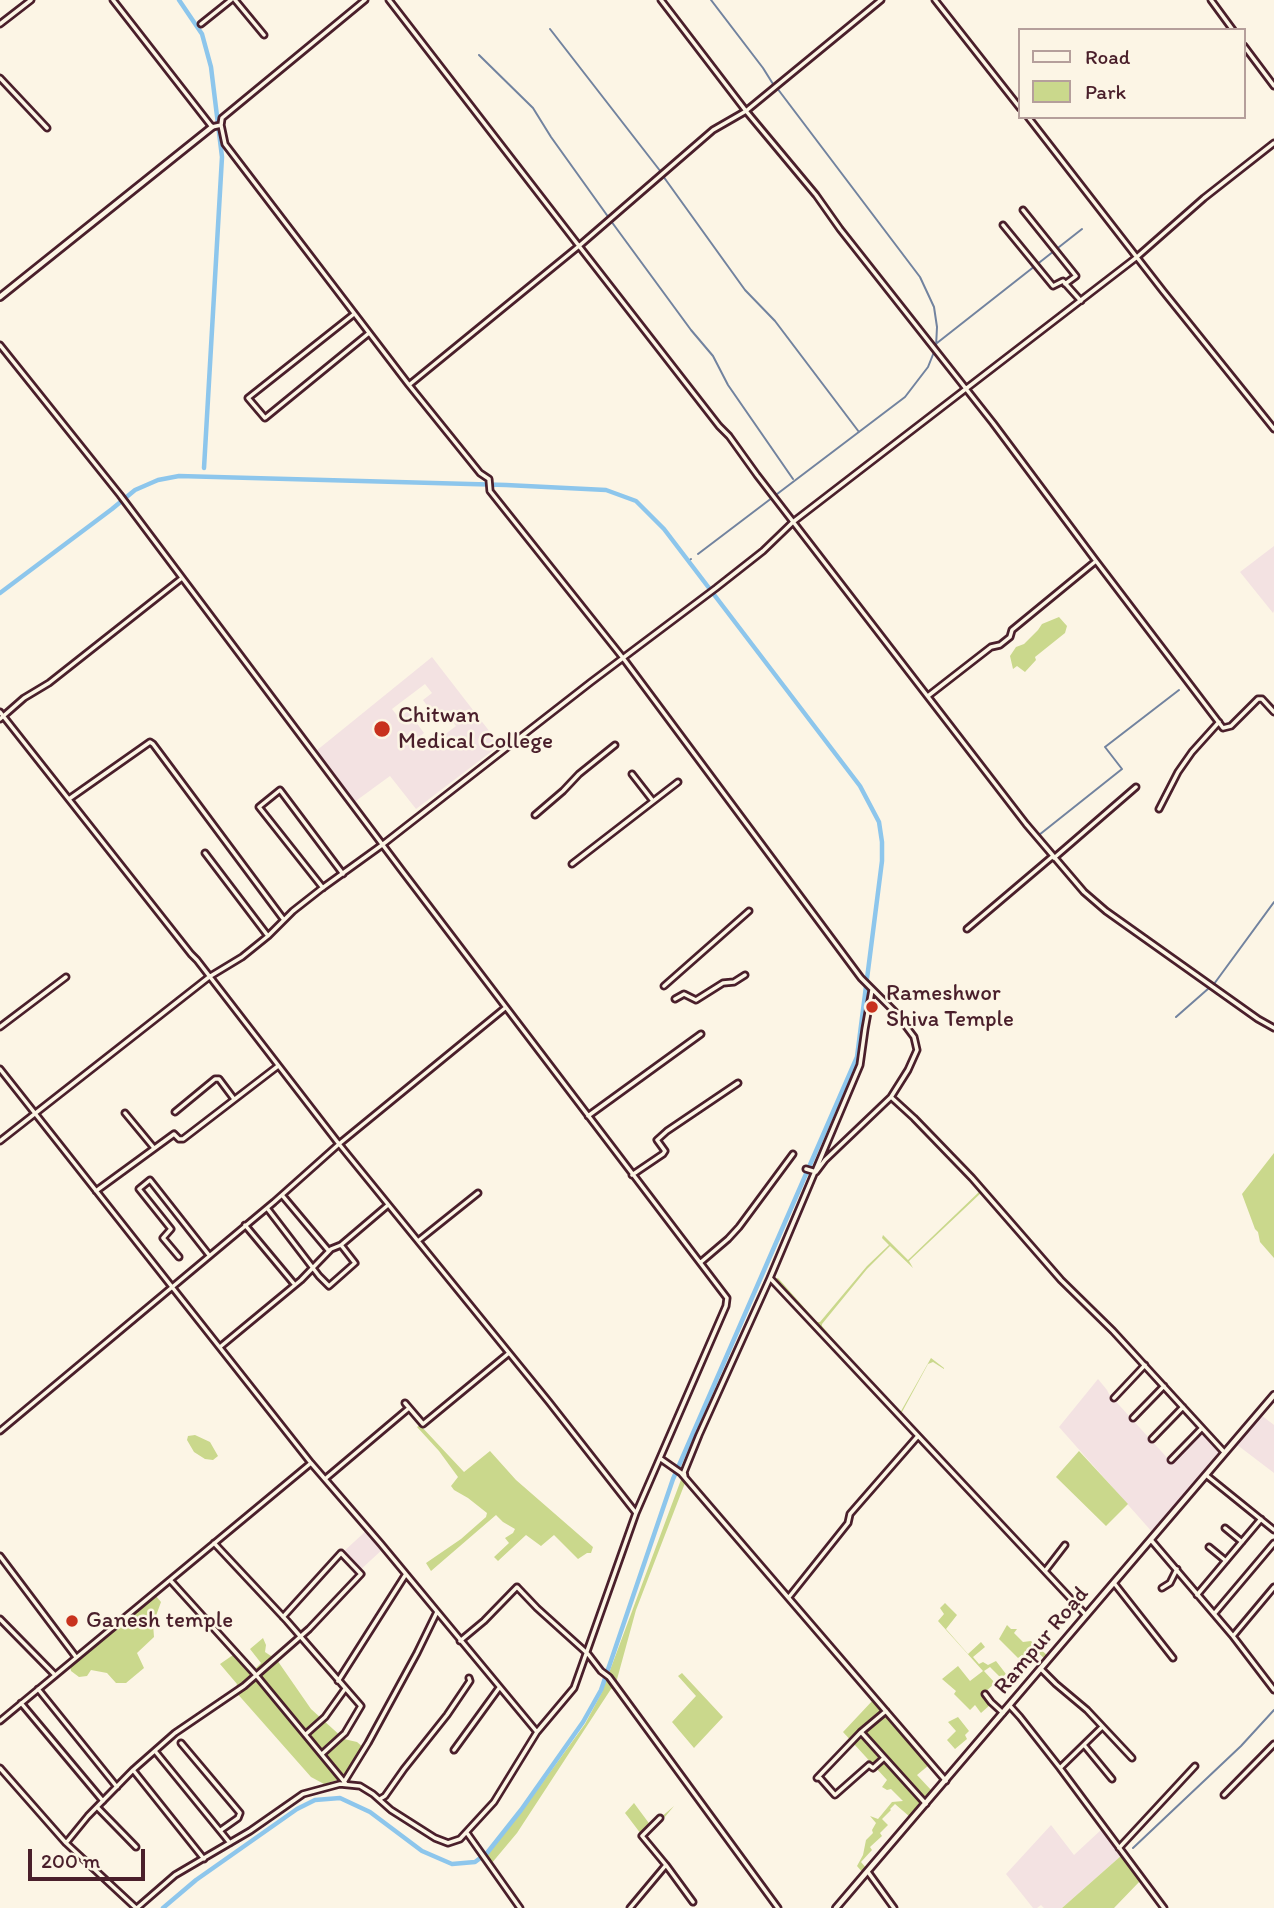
<!DOCTYPE html>
<html>
<head>
<meta charset="utf-8">
<style>
  body { margin:0 }
  #map { position:relative; width:1274px; height:1908px; overflow:hidden; background:#fcf5e5; font-family:Itim,sans-serif }
  canvas { display:block }
  .legend { position:absolute; left:1018px; top:28px; width:228px; height:91px; box-sizing:border-box; background:#fcf5e5; border:2px solid #b59f9b; margin:0; padding:9px 12px; list-style:none; font-size:21px; color:#4a1f2b }
  .legend li { display:flex; align-items:center; gap:14px; height:35px }
  .legend b { width:35px; border:2px solid #b59f9b }
  .scale { position:absolute; left:28px; top:1849px; width:117px; height:32px; box-sizing:border-box; border:4px solid #4a1f2b; border-top:0; padding-left:9px; font-size:21px; line-height:24px; white-space:nowrap; color:#4a1f2b; -webkit-text-stroke:5px #fcf5e5; paint-order:stroke }
</style>
</head>
<body>
<div id="map">
<canvas width="1274" height="1908"></canvas>
<ul class="legend">
<li><b style="height:9px;background:#fcf5e5"></b>Road</li>
<li><b style="height:19px;background:#cad88c"></b>Park</li>
</ul>
<div class="scale">200 m</div>
</div>
<script>
const g = document.querySelector('canvas').getContext('2d');
g.lineJoin = 'round';
function fillPath(path, color) { g.fillStyle = color; g.fill(path, 'evenodd'); }
const toPath = rows => new Path2D(rows.map(r => 'M' + r).join(''));
function stroke(path, color, width, dash) { g.strokeStyle = color; g.lineWidth = width; g.lineCap = dash ? 'butt' : 'round'; g.setLineDash(dash || []); g.stroke(path); }
function drawText(font, color, halo, rows, align = 'center') {
  g.font = font + ' Itim,sans-serif'; g.lineWidth = 5; g.setLineDash([]); g.textBaseline = 'middle'; g.strokeStyle = halo; g.fillStyle = color; for (const [text, x, y, turn = 0] of rows) {
    g.save(); g.translate(x, y); g.rotate((+turn || 0) * Math.PI / 180); g.textAlign = isNaN(turn) ? turn : align; if (halo) g.strokeText(text, 0, 0); g.fillText(text, 0, 0); g.restore();
  }
}
fillPath(toPath([
  [1274,546,1274,611,1273,613,1240,572],
  [432,657,500,745,416,809,390,776,353,803,316,751],
  [425,684,432,693,423,700,439,722,448,715,456,726,423,751,415,740,424,733,408,711,399,718,392,709],
  [1098,1379,1107,1390,1109,1394,1171,1462,1201,1431,1221,1453,1153,1533,1059,1427],
  [1261,1415,1274,1425,1274,1473,1236,1444],
  [367,1530,384,1548,358,1572,342,1553],
  [1051,1825,1074,1855,1102,1829,1122,1855,1062,1908,1044,1908,1041,1905,1037,1908,1033,1908,1006,1874]
]), '#f3e2e2');
fillPath(toPath([
  [1059,617,1067,626,1065,633,1035,657,1036,660,1025,672,1017,666,1013,669,1010,656,1016,647,1024,644,1038,630,1042,624],
  [1274,1153,1274,1258,1260,1242,1258,1232,1255,1229,1242,1194],
  [980,1191,982,1192,909,1261,913,1268,890,1246,867,1269,822,1324,822,1326,848,1357,900,1413,931,1358,944,1368,944,1369,933,1362,928,1364,902,1412,899,1415,776,1279,778,1278,817,1322,820,1322,867,1266,889,1245,882,1238,883,1235,908,1260],
  [420,1425,464,1472,490,1451,516,1480,593,1547,591,1553,587,1553,578,1559,554,1535,541,1546,526,1535,498,1561,494,1557,509,1543,505,1538,513,1533,515,1529,503,1522,496,1515,431,1571,426,1563,461,1539,486,1517,487,1513,468,1498,454,1490,451,1486,458,1477,439,1451,417,1427],
  [195,1435,210,1442,218,1456,213,1460,205,1459,194,1452,187,1440,188,1436],
  [1079,1451,1128,1504,1106,1526,1056,1477],
  [682,1477,703,1503,685,1483,636,1610,616,1683,609,1673],
  [155,1595,161,1602,153,1624,154,1637,137,1653,144,1668,126,1683,116,1683,107,1673,91,1670,87,1676,79,1677,71,1671,70,1666],
  [945,1603,957,1615,946,1629,968,1654,981,1642,985,1647,973,1657,979,1664,983,1662,988,1665,996,1661,1006,1674,1001,1678,990,1667,984,1671,995,1683,983,1694,990,1705,981,1713,975,1705,970,1710,954,1694,956,1691,942,1679,958,1666,970,1681,983,1671,938,1621,944,1614,940,1608],
  [1007,1625,1011,1629,1017,1629,1014,1633,1023,1642,1031,1641,1048,1656,1045,1659,1035,1650,1025,1657,1022,1655,1018,1658,999,1639],
  [263,1638,266,1645,265,1652,277,1660,311,1709,344,1739,357,1742,364,1748,361,1757,341,1779,324,1784,311,1777,235,1691,237,1684,220,1664,233,1655,252,1672,261,1663,250,1649],
  [682,1673,723,1717,694,1748,672,1722,696,1696,678,1676],
  [607,1677,620,1696,613,1688,611,1689,517,1833,491,1864,486,1857,522,1811,585,1724,602,1692],
  [874,1699,929,1765,917,1775,932,1791,910,1817,895,1804,890,1809,891,1810,882,1819,888,1825,880,1833,882,1836,870,1847,872,1850,861,1862,867,1869,863,1873,857,1866,863,1855,866,1840,873,1833,872,1830,876,1823,870,1816,878,1819,892,1802,903,1801,891,1789,887,1790,882,1787,887,1780,843,1732],
  [958,1717,969,1731,965,1735,967,1739,955,1749,947,1740,956,1731,948,1722],
  [634,1803,651,1826,674,1806,654,1830,651,1827,641,1834,625,1813],
  [1122,1855,1141,1880,1114,1908,1062,1908]
]), '#cad88c');
stroke(toPath([
  [711,0,763,68,773,84],
  [550,29,661,172],
  [479,55,533,108,551,137,609,218],
  [777,88,920,277,934,307,937,327,936,347],
  [663,176,745,290,775,321,859,432],
  [611,221,691,330,713,356,728,385,793,479],
  [937,343,1082,229],
  [698,554,905,397,928,367,934,352],
  [688,561,691,559],
  [1039,835,1122,769,1105,747,1179,690],
  [1214,984,1274,902],
  [1176,1017,1209,988],
  [1133,1848,1241,1746,1274,1710]
]), '#72839f', 2);
stroke(toPath([
  [179,0,202,34,211,67,222,157,204,468],
  [0,593,112,509,135,490,158,480,179,476,506,485,606,490,636,501,664,529,860,786,879,822,882,842,882,861,857,1057,673,1479,601,1690,583,1722,521,1810,487,1853,475,1862,452,1864,422,1851,370,1812,340,1798,315,1800,297,1809,196,1880,163,1908]
]), '#8dc6ec', 4.5);
const street = toPath([
  [113,0,212,127,221,125],
  [235,0,264,35],
  [365,0,222,118,221,125,225,144,409,385,480,473,489,479,490,491,623,658,861,978,896,1013,914,1037,917,1050,908,1070,891,1097,825,1160,816,1172],
  [389,0,579,246,409,385],
  [661,0,746,111,881,0],
  [935,0,1020,108],
  [1211,0,1233,30],
  [0,24,31,0],
  [201,24,231,0],
  [1244,46,1274,86],
  [0,78,47,128],
  [1028,117,1163,291,1274,429],
  [1023,210,1076,276,1065,284],
  [1003,225,1053,286,1063,281,1081,301],
  [354,314,248,398,265,418,369,333],
  [0,345,120,495,403,872,727,1298,726,1306,636,1513,574,1688,537,1732],
  [928,696,991,647,1000,645,1010,637,1012,630,1096,561],
  [0,712,191,954,197,960,339,1144,549,1402,636,1513],
  [1274,712,1262,699,1258,699,1231,726,1223,728,1096,561,993,423,840,229,816,195,746,111,713,130,579,246,719,426,729,436,757,475,1026,824,1084,892,1106,911,1258,1019,1274,1028],
  [0,719,24,698,49,683,182,578],
  [632,774,653,801],
  [69,799,150,742,153,744,284,920],
  [1159,809,1178,772,1192,752,1219,722],
  [535,815,563,791,579,774,615,745],
  [205,853,268,936],
  [1054,858,1136,787],
  [572,864,678,782],
  [323,888,259,807,280,790,343,874],
  [967,929,1053,856],
  [664,986,749,911],
  [872,990,865,1029,860,1065,770,1278,1086,1615],
  [675,999,684,994,696,1000,723,983,734,982,745,975],
  [0,1027,66,977],
  [0,1069,311,1463,381,1544,537,1732,494,1802,460,1839,448,1843,435,1838,391,1810,373,1794,360,1786,340,1784,303,1794,250,1831,175,1875,137,1908],
  [891,1097,914,1118,972,1178,1061,1280,1113,1331,1224,1452],
  [175,1112,215,1079,219,1079,234,1099],
  [125,1113,154,1148],
  [588,1116,701,1034],
  [0,1141,209,977,242,957,268,936,293,911,321,889,382,845,591,682,716,588,763,551,793,522,1137,257,1204,198,1274,143],
  [806,1169,816,1172],
  [632,1175,663,1154,665,1151,657,1140,667,1131,738,1083],
  [96,1191,174,1134,179,1139,183,1139,278,1066],
  [282,1195,329,1251],
  [267,1208,319,1276,329,1286,355,1263,341,1245],
  [245,1225,295,1285],
  [418,1241,478,1193],
  [179,1257,163,1238,171,1229,139,1189,150,1180,209,1255],
  [701,1262,728,1239,739,1227,793,1154],
  [220,1347,301,1280,331,1249,341,1245,388,1205],
  [1114,1398,1145,1365],
  [405,1403,423,1424,509,1353],
  [1133,1418,1164,1386],
  [0,1431,274,1202,339,1144,505,1008],
  [1152,1439,1183,1407],
  [661,1459,681,1473,946,1781],
  [1171,1460,1202,1428],
  [1206,1475,1274,1530],
  [685,1477,684,1472,699,1435,770,1278],
  [325,1479,409,1408],
  [1225,1528,1242,1542],
  [1151,1540,1232,1635,1274,1690],
  [214,1543,287,1621,361,1706,345,1733,322,1754],
  [1209,1547,1226,1561],
  [0,1556,76,1657],
  [1045,1571,1065,1545],
  [170,1580,256,1675,346,1784],
  [1114,1583,1173,1658],
  [1162,1588,1170,1583,1177,1569],
  [1197,1595,1261,1519],
  [789,1597,848,1523,850,1514,918,1436],
  [1214,1614,1274,1543],
  [0,1619,55,1675],
  [1233,1636,1274,1587],
  [460,1641,484,1621,517,1587,537,1608,588,1654,601,1671,609,1677,778,1908],
  [1041,1669,1056,1684,1087,1710,1132,1758],
  [338,1681,406,1574],
  [38,1689,117,1787],
  [985,1694,991,1702,1003,1713],
  [21,1703,103,1801],
  [1010,1706,1020,1717,1060,1768,1164,1908],
  [886,1711,861,1732,926,1804],
  [0,1721,311,1463],
  [861,1732,817,1778,820,1778,835,1795,869,1765,873,1768,884,1758],
  [306,1734,325,1717,345,1689],
  [181,1743,240,1813,238,1818,221,1830],
  [1084,1745,1112,1779],
  [454,1750,499,1688],
  [155,1751,230,1843],
  [0,1768,66,1843,136,1908],
  [1060,1768,1101,1728],
  [133,1770,204,1859],
  [344,1782,368,1743,417,1653,437,1612],
  [1224,1795,1274,1744],
  [380,1799,385,1796,404,1769,447,1715,470,1681,469,1678],
  [97,1807,136,1847],
  [467,1833,520,1908],
  [66,1843,88,1816,133,1770,175,1733,244,1686,309,1629,361,1574,341,1553,283,1617],
  [1119,1848,1195,1766],
  [666,1865,693,1902],
  [868,1872,894,1908],
  [630,1908,666,1865,642,1836,660,1818]
]);
const secondary = toPath([
  [0,297,212,127],
  [836,1908,1274,1395]
]);
stroke(street, '#4a1f2b', 9);
stroke(secondary, '#4a1f2b', 10);
stroke(street, '#fcf5e5', 3.5);
stroke(secondary, '#fcf5e5', 4.5);
for (const [x, y, r, color] of [
  [382,729,9,"#c8321e"],
  [872,1007,7,"#c8321e"],
  [72,1621,7,"#c8321e"]
]) { const dot = new Path2D(); dot.arc(x, y, r, 0, 2 * Math.PI); g.fillStyle = color; g.fill(dot); stroke(dot, '#fcf5e5', 2.5); }
drawText('23px', '#4a1f2b', '#fcf5e5', [
  ["Chitwan",398,716],
  ["Medical College",398,742],
  ["Rameshwor",886,994],
  ["Shiva Temple",886,1020],
  ["Ganesh temple",86,1621]
], 'left');
drawText('23px', '#4a1f2b', '#fcf5e5', [
  ["Rampur Road",1042,1641,-50]
]);
</script>
</body>
</html>
